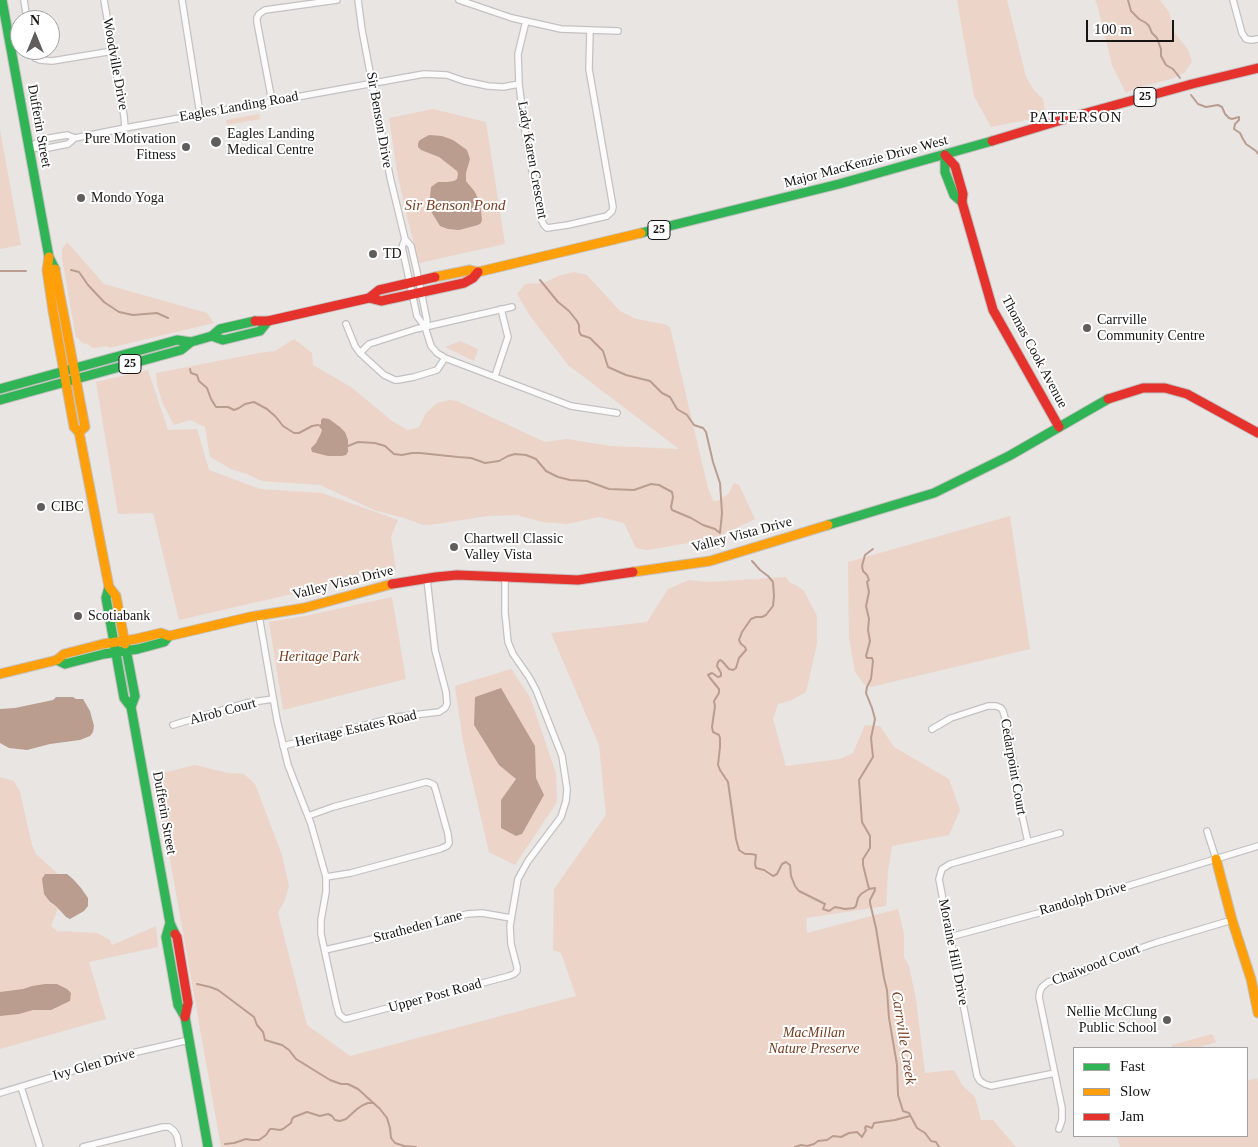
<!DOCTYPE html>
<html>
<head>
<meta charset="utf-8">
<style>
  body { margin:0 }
  #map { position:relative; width:1258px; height:1147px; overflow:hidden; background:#e8e5e3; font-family:"Times New Roman",serif }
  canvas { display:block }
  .legend { position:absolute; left:1073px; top:1047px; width:175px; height:90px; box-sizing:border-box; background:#fff; border:1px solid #a2a1a1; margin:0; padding:6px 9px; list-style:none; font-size:15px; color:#171514 }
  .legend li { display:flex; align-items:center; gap:10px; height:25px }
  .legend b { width:25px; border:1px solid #a2a1a1 }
  .north { position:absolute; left:10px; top:10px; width:50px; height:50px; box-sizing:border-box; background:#fff; border:1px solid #a2a1a1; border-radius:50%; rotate:0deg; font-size:14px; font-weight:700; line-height:20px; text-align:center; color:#171514 }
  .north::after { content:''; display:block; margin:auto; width:18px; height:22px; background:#605e5c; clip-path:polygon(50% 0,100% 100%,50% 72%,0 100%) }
  .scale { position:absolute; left:1086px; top:20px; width:88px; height:22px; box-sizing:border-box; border:2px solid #171514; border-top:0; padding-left:6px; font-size:15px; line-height:18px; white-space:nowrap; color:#171514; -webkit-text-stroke:4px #fff; paint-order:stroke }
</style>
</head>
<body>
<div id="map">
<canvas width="1258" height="1147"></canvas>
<ul class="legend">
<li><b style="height:6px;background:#30b455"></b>Fast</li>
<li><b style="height:6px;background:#ff9f0a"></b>Slow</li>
<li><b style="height:6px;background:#e5322d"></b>Jam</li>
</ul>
<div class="north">N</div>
<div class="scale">100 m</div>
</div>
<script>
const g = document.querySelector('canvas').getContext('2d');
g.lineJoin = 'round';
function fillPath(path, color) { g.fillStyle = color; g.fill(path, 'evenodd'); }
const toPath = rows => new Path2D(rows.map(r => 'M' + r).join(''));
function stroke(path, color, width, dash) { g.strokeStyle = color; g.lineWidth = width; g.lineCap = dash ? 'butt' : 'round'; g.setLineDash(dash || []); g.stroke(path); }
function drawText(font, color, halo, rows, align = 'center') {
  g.font = font + ' "Times New Roman",serif'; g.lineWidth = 4; g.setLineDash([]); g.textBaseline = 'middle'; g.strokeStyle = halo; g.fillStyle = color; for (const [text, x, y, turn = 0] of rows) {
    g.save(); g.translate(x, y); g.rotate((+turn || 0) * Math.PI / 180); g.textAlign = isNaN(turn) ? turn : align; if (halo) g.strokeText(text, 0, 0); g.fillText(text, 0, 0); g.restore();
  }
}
fillPath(toPath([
  [957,0,1007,0,1026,77,1034,90,1043,99,1046,116,991,127,974,96],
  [1095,0,1160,0,1169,12,1175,33,1188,50,1192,62,1184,73,1171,79,1139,87,1126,93,1112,65,1097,4],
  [433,109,486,122,505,244,419,263,407,217,397,172,389,118],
  [259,114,260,119,227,125,226,120],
  [0,130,21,245,0,249],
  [67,242,104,284,207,313,214,323,109,348,107,346,93,348,87,344,82,343,78,338,76,338,62,258,62,249],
  [574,272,587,275,620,311,636,319,664,324,670,327,708,488,713,501,718,501,729,493,734,483,739,485,755,519,713,539,647,550,636,548,624,523,599,517,567,524,542,522,517,515,487,516,437,524,423,525,404,518,374,510,320,485,262,481,247,474,231,469,210,457,205,427,190,420,174,425,163,404,157,385,156,373,259,353,275,351,294,339,312,353,313,365,351,387,392,421,408,430,419,427,426,413,437,403,449,400,457,401,545,442,567,439,610,446,679,449,568,365,530,316,517,294,525,284,544,283,558,276],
  [460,341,478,349,474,361,445,347],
  [148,370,168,430,197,429,209,470,260,489,322,493,398,520,391,537,396,570,179,620,153,513,118,514,96,382],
  [1010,516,1030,649,871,687,864,684,855,672,849,637,848,562],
  [786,577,790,583,796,585,804,591,817,616,817,644,806,692,790,701,778,704,773,719,786,766,840,759,853,753,865,725,880,726,894,747,949,779,960,810,949,835,892,846,888,871,886,906,806,918,807,933,898,909,904,934,904,957,909,966,916,999,925,1073,954,1070,962,1085,975,1097,981,1120,993,1120,1016,1147,221,1147,155,775,195,765,228,773,244,774,255,784,282,855,289,886,285,900,278,913,307,1025,350,1056,576,996,561,953,553,950,554,889,606,815,599,745,551,633,647,622,668,589,689,580,709,582],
  [392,597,406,679,283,710,269,622,310,615],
  [511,669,530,697,556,773,557,802,515,865,489,852,463,742,455,686],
  [0,777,14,781,20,792,32,845,36,854,58,874,43,877,44,887,50,904,59,906,51,926,57,931,97,933,110,940,112,945,156,926,158,947,89,962,106,1019,0,1049],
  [1212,1034,1216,1042,1198,1048,1172,1048,1172,1045],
  [1257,1078,1258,1082,1258,1147,1120,1147,1117,1136,1247,1136,1247,1081]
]), '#ecd4c9');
fillPath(toPath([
  [429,135,442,136,453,140,467,150,470,159,466,173,466,181,475,192,480,204,482,220,481,223,478,225,459,230,448,229,440,226,432,213,430,198,431,187,438,182,447,182,454,181,457,179,458,174,457,171,439,157,421,150,418,147,418,143,420,140],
  [323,418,329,419,340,427,345,432,348,440,348,452,346,455,342,456,328,456,312,452,311,448,316,443,321,433,322,430,318,425,321,424,321,420],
  [501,688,535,746,536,778,544,795,522,834,516,836,501,828,501,800,516,779,499,765,474,725,475,697],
  [56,697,73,697,76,699,83,699,90,711,94,726,93,732,90,736,80,740,50,744,27,750,9,748,0,743,0,709,15,708,53,700],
  [45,874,67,874,73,879,81,888,88,898,88,906,84,911,70,919,66,917,56,906,50,902,44,894,42,879],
  [45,984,57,984,67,989,71,993,70,1001,51,1010,33,1010,19,1014,0,1016,0,992,23,989,32,986]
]), '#ba9d8f');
stroke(toPath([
  [1128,0,1131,11,1139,19,1146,23,1149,26,1152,33,1157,38,1161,49,1161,56,1166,65,1173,69,1180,78],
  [1191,95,1198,104,1206,107,1218,105,1222,107,1225,114,1229,118,1232,119,1239,117,1239,120,1235,124,1234,129,1240,133,1243,139,1246,144,1256,151,1258,154],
  [71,270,79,272,88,285,104,302,119,312,133,315,157,313,168,318],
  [0,271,26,271],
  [190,369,191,373,197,375,199,381,207,388,211,399,216,407,228,407,234,410,239,408,245,404,254,402,267,409,276,417,283,426,294,433,299,433,312,426,318,425],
  [348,446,358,442,375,443,385,446,394,454,402,455,412,453,420,453,458,457,471,458,485,463,499,461,508,456,515,454,526,455,536,459,546,471,558,477,570,480,587,481,609,489,634,490,651,484,659,485,672,492,673,497,671,507,672,510,691,518,703,525,715,529,720,533,722,513,720,483,713,462,706,432,703,428,694,425,687,415,677,409,670,397,662,393,650,381,626,375,608,367,603,351,590,338,581,335,579,331,579,325,577,321,569,311,558,302,540,280],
  [752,561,760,570,768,576,773,582,774,596,773,606,766,615,762,617,756,617,751,619,742,632,739,640,741,644,745,647,746,650,739,658,736,668,733,670,729,669,722,661,720,660,718,662,717,666,721,673,721,676,718,677,712,673,708,675,710,678,719,689,719,693,714,701,715,706,712,727,713,732,719,735,720,738,720,747,718,765,720,770,728,782,736,839,739,850,745,854,751,854,756,855,755,864,756,868,764,870,773,876,777,874,782,864,786,862,790,865,791,876,795,886,799,891,825,904,823,909,829,911,835,907,845,909,854,908,856,906,858,898,861,894,869,889],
  [869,889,863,865,863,859,870,848,870,836,862,822,859,780,873,757,871,738,875,719,872,708,866,693,867,687,871,679,873,661,872,658,867,658,866,656,870,641,868,630,869,619,866,606,869,592,867,582,869,580,867,575,863,571,862,566,865,555,873,549],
  [869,889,875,888,875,890,870,900,870,903,876,928,884,978,887,990,889,1018,897,1065,898,1095,903,1111,909,1113,917,1128,925,1133,931,1141,936,1142,939,1147],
  [197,984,210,987,218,990,254,1017,257,1025,263,1032,265,1040,282,1045,289,1050,296,1059,330,1080,341,1084,348,1084,358,1089,380,1109,387,1118,390,1128,391,1138,395,1143,404,1146,416,1147],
  [225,1144,234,1143,246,1139,251,1140,259,1140,266,1135,270,1129,273,1129,280,1130,283,1129,291,1123,292,1119,294,1117,307,1112,320,1116,328,1114,332,1116,335,1120,340,1121,346,1119,357,1109,363,1105,368,1103,374,1103],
  [795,1147,801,1145,807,1146,814,1144,818,1141,827,1140,833,1136,841,1137,849,1133,857,1132,862,1137,866,1130,865,1128,866,1126,872,1128,874,1123,895,1120,910,1116]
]), '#ba9d8f', 2);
const street = toPath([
  [24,0,27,20],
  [104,0,124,116,125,128],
  [182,0,200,114],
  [358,0,362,30,390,177,405,239,411,246,417,272,426,316,427,321,425,327],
  [459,0,512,18,561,29,618,31],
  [1233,0,1242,33,1246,39,1251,40,1258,39],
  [526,21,518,54,519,84,525,131,541,219,544,225,547,228,568,225,607,216,612,211,613,207,589,69,590,31],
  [32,50,35,58,40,60,52,61,113,51],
  [272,101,257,22,257,18,259,14,265,10,337,0],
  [29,147,43,149,68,144,75,138,125,128,424,74,447,75,464,81,488,86,503,87,519,84],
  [29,147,44,139,67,135,75,138],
  [405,239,402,247,417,316,425,327,431,346,437,353,445,358,571,406,617,413],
  [346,324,355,346,360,353,384,375,395,380,398,380,414,377,437,370,445,358],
  [360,353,369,344,416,329,512,307],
  [495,376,508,337,501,309],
  [259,616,277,720,288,765,311,824,326,877,326,892,321,920,321,934,336,1003,339,1014,345,1019,350,1018,509,976,514,974,517,971,517,967,511,944,510,926,518,879,528,861,561,817,566,801,567,789,562,756,536,690,529,677,513,654,508,642,505,613,505,577],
  [173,725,246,703,273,699],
  [932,729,951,718,988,706,996,706,1001,708,1003,711,1007,725,1022,815,1028,842],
  [283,746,396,717,439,712,445,708,447,704,446,692,435,650,427,579],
  [308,816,333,807,426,782,430,783,434,785,436,791,448,834,449,843,447,846,440,849,351,873,326,877],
  [1207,831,1216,859],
  [950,937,1046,911,1258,846],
  [325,950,394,934,467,914,482,913,511,918],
  [1055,1073,991,1086,985,1084,980,1081,977,1076,939,879,942,869,950,864,1060,833],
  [21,1087,40,1147],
  [0,1093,128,1054,189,1040],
  [1059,1129,1062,1120,1062,1108,1039,997,1040,991,1042,987,1048,982,1085,972,1115,957,1155,943,1232,920],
  [83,1147,163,1127,169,1127,174,1131,177,1136,179,1147]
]);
const fast = toPath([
  [2,0,49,257,55,269],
  [945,155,945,172,954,195,962,202],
  [641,233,839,184,992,141],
  [212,336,223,340,260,331,268,321],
  [0,389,177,340,191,342],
  [0,400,181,350,191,342,212,336,220,329,255,321],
  [828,525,934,493,1009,456,1108,399],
  [109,587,106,598,124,698,131,707,170,923,175,934],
  [125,644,135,696,131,707],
  [57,660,65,664,104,654,138,649,164,642,169,636],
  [170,923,166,937,178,1005,185,1017,208,1147]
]);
const slow = toPath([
  [49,257,47,270,53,311,74,427,79,432,109,587,116,596,125,644],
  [55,269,85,427,79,432],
  [435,277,470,270,478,272,641,233],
  [633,572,710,561,828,525],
  [0,674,57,660,64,654,103,644,136,639,161,633,169,636,250,617,304,608,392,584],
  [1216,859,1232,920,1251,979,1258,1013]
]);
const jam = toPath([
  [992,141,1068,118,1192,84,1258,68],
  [945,155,955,166,963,194,962,202,993,310,1059,427],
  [369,298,381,301,464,283,473,278,478,272],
  [255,321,268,321,369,298,379,290,435,277],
  [1108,399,1143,388,1165,388,1187,394,1258,433],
  [392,584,436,577,457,575,578,580,633,572],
  [175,934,177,937,188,1003,185,1017]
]);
stroke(street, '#c4c1c0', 8);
stroke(fast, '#c4c1c0', 11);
stroke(slow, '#c4c1c0', 11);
stroke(jam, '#c4c1c0', 11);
stroke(street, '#fcfbfb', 5.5);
stroke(fast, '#30b455', 9);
stroke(slow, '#ff9f0a', 9);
stroke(jam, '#e5322d', 9);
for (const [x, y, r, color] of [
  [216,142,6,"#605e5c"],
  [186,147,5,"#605e5c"],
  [81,198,5,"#605e5c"],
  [373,254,5,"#605e5c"],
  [1087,328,5,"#605e5c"],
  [41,507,5,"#605e5c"],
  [454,547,5,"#605e5c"],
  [78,616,5,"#605e5c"],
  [1167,1020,5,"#605e5c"]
]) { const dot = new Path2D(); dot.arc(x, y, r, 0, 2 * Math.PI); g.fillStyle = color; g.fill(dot); stroke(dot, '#fff', 2); }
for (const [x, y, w] of [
  [1145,97,22],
  [659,230,22],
  [130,364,22]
]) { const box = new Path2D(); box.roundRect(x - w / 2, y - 9.5, w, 19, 4); g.fillStyle = '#fff'; g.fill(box); stroke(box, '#171514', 1); }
drawText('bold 12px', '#171514', null, [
  ["25",1145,97],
  ["25",659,230],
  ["25",130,364]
]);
drawText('14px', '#171514', '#fff', [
  ["Woodville Drive",115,64,80],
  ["Eagles Landing Road",239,107,-10],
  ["Sir Benson Drive",379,120,80],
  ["Dufferin Street",39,126,80],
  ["Lady Karen Crescent",532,160,80],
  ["Major MacKenzie Drive West",866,162,-15],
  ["Thomas Cook Avenue",1034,352,62],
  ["Valley Vista Drive",742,535,-15],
  ["Valley Vista Drive",343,583,-14],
  ["Alrob Court",223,712,-15],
  ["Heritage Estates Road",356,729,-13],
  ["Cedarpoint Court",1013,767,80],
  ["Dufferin Street",164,813,80],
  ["Randolph Drive",1083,899,-16],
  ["Stratheden Lane",418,927,-15],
  ["Moraine Hill Drive",953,952,79],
  ["Chaiwood Court",1096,965,-21],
  ["Upper Post Road",435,996,-15],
  ["Ivy Glen Drive",94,1065,-16]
]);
drawText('14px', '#171514', '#fff', [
  ["Eagles Landing",227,134],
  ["Medical Centre",227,150],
  ["Pure Motivation",176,139,"right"],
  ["Fitness",176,155,"right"],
  ["Mondo Yoga",91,198],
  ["TD",383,254],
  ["Carrville",1097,320],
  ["Community Centre",1097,336],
  ["CIBC",51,507],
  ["Chartwell Classic",464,539],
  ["Valley Vista",464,555],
  ["Scotiabank",88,616],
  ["Nellie McClung",1157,1012,"right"],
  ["Public School",1157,1028,"right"]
], 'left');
drawText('italic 14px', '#743d20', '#fff', [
  ["Heritage Park",319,657],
  ["MacMillan",814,1033],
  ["Nature Preserve",814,1049]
]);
g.letterSpacing = '1px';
drawText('15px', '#171514', '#fff', [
  ["PATTERSON",1076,118]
]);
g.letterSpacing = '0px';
drawText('italic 15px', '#784024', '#fff', [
  ["Sir Benson Pond",455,206],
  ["Carrville Creek",903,1038,81]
]);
</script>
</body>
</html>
